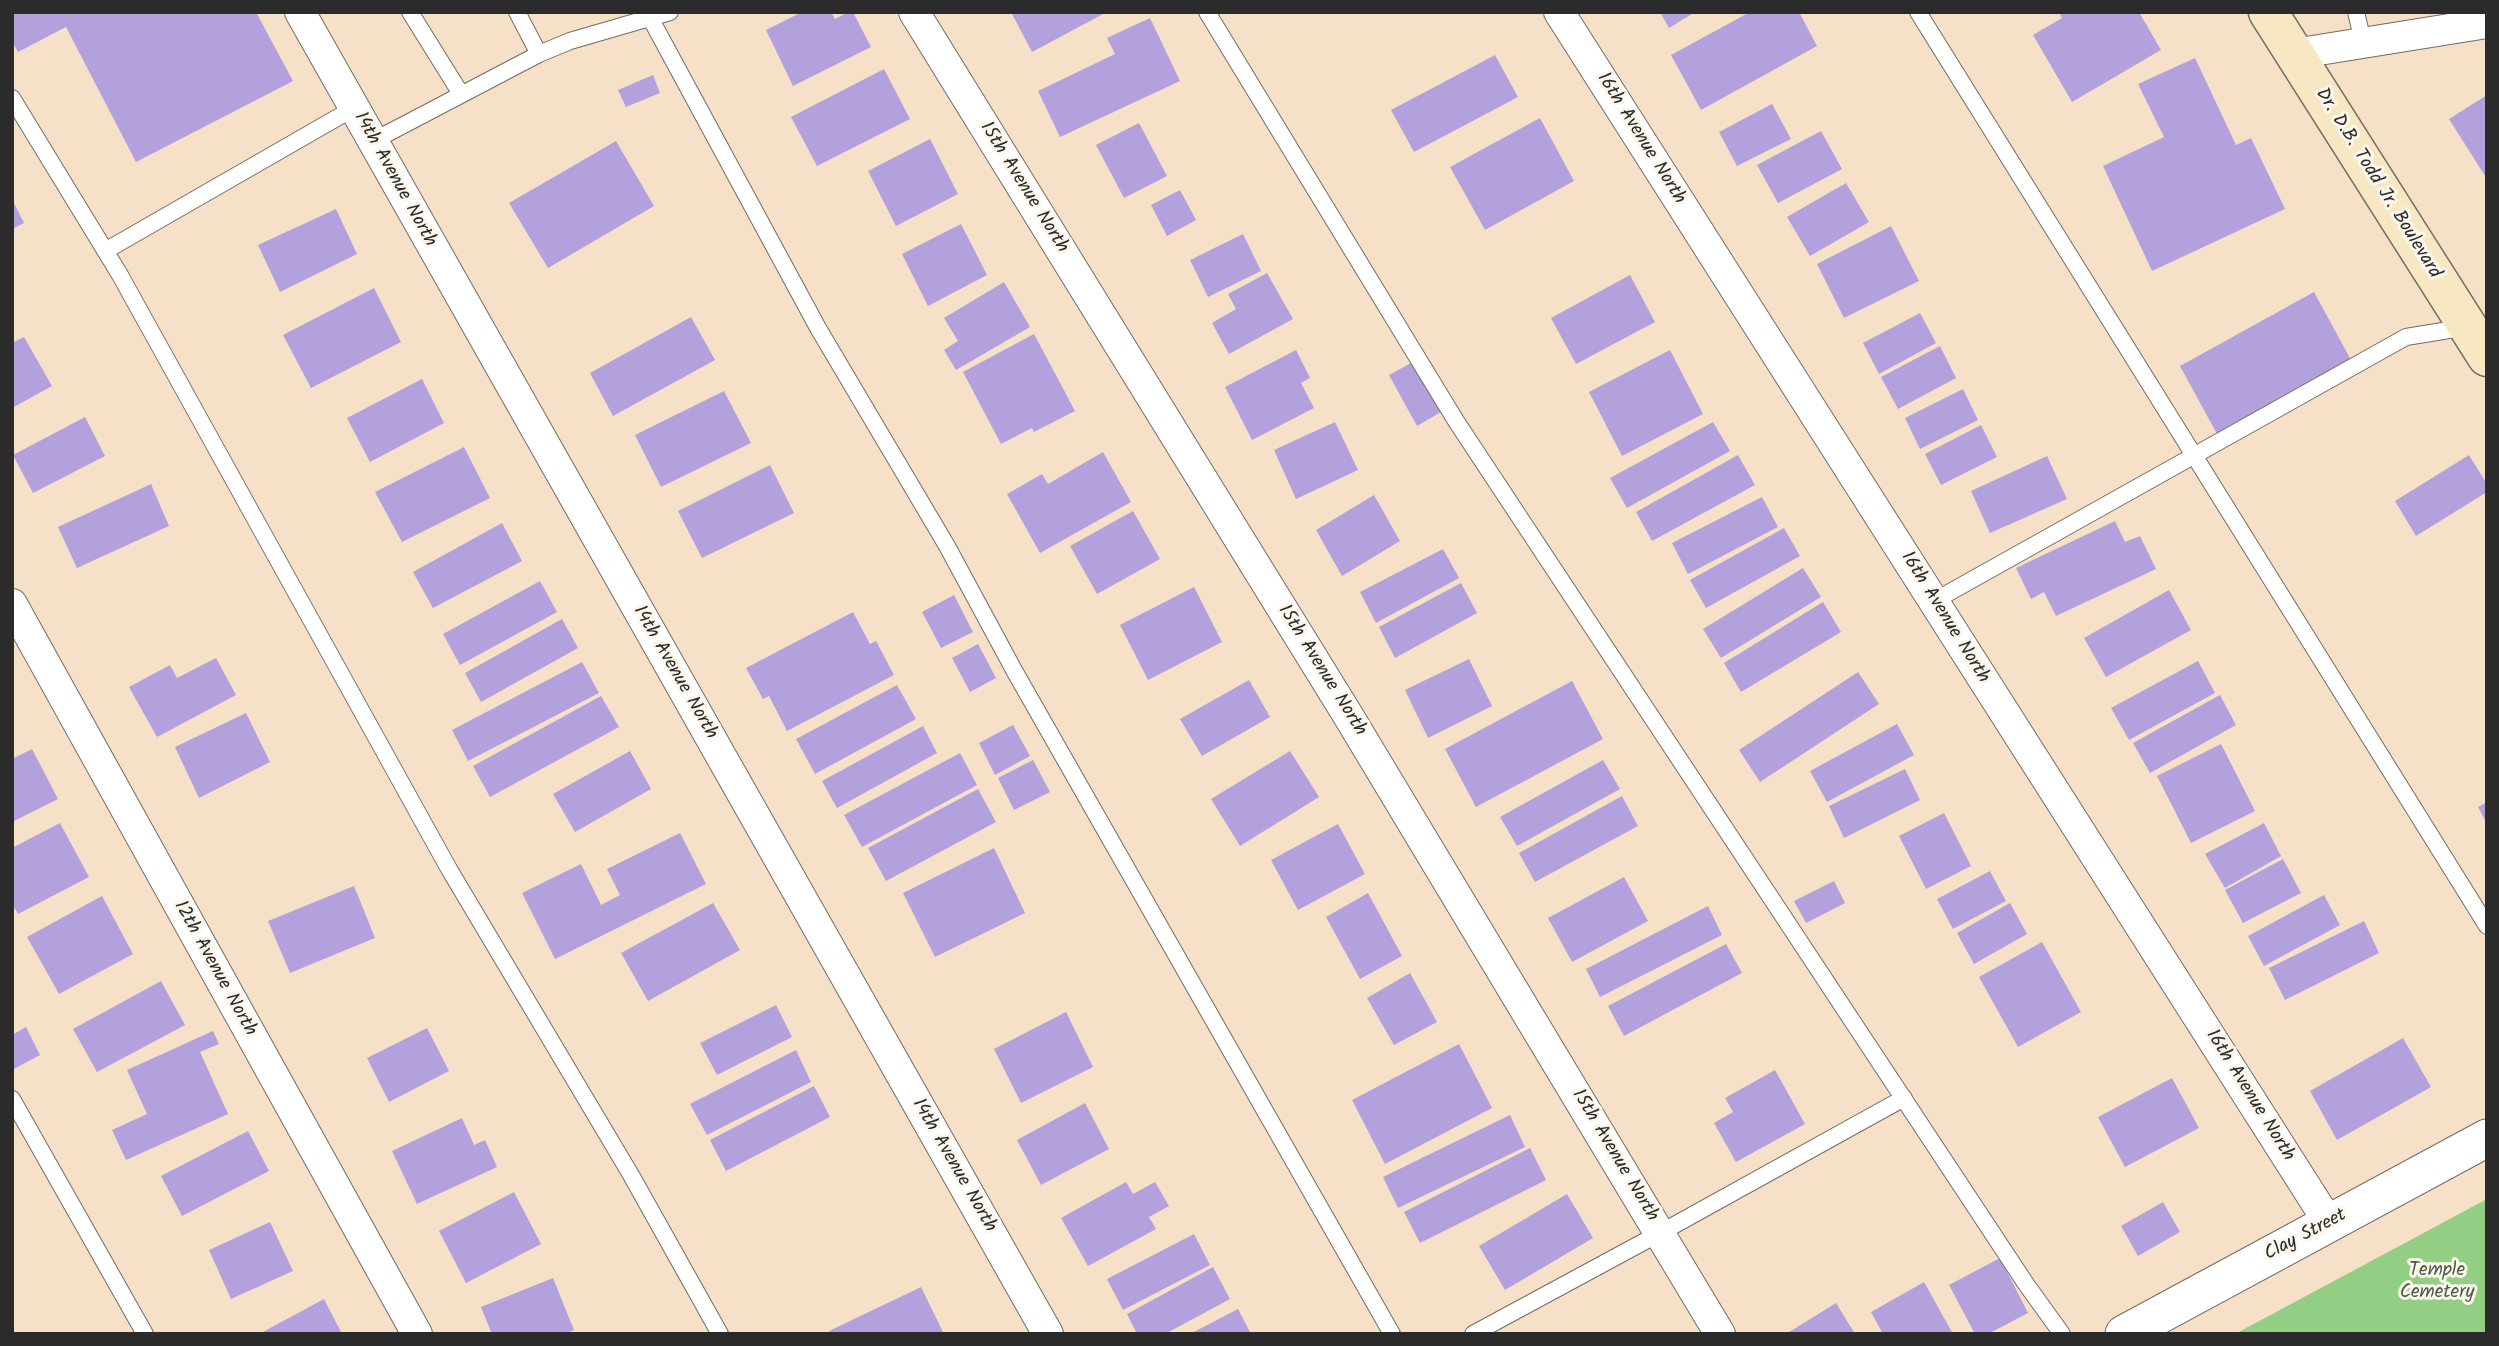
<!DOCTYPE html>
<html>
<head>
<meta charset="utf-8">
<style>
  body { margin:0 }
  #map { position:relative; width:2499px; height:1346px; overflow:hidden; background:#f6e1c8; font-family:Kalam,sans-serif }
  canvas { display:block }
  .frame { position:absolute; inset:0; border:14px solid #2b2b2b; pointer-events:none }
</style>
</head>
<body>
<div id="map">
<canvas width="2499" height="1346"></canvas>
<div class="frame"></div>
</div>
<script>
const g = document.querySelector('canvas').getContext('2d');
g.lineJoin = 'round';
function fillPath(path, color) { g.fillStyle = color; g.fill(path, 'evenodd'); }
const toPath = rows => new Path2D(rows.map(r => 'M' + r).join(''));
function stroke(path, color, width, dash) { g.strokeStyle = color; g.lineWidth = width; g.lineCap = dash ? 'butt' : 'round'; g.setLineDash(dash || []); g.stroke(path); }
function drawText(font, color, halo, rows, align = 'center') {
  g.font = font + ' Kalam,sans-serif'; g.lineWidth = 6; g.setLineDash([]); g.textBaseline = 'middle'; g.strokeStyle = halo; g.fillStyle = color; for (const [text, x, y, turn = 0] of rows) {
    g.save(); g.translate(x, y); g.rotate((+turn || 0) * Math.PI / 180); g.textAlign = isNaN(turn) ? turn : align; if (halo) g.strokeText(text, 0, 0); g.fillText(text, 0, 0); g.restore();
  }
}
fillPath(toPath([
  [2487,1199,2487,1334,2235,1334]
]), '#92cf84');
fillPath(toPath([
  [12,12,256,12,293,81,136,162,66,27,18,52,12,41],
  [802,12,831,12,835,19,848,12,853,12,871,47,793,86,766,30],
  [1011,12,1107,12,1032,52],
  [1660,12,1695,12,1669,28],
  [1750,12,1799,12,1817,46,1701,110,1671,55],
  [2059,12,2139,12,2161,50,2072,102,2033,35,2062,18],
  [1150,18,1180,81,1060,137,1038,91,1115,54,1107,38],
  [1495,55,1518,97,1414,152,1391,110],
  [2195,58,2236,145,2251,138,2285,209,2152,271,2103,166,2164,137,2138,84],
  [884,69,910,119,817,166,791,117],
  [653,75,660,93,626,107,618,90],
  [2487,95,2487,179,2449,119],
  [1772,104,1791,139,1737,166,1719,132],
  [1540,118,1574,181,1485,230,1450,167],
  [1139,123,1167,176,1124,198,1096,145],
  [1821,131,1842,169,1778,203,1757,165],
  [930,139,958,194,896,226,868,171],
  [616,141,654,206,548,268,509,203],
  [1846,183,1869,222,1810,256,1787,217],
  [1180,190,1196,220,1167,236,1151,205],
  [12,199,24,223,12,229],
  [336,209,357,254,280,292,258,245],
  [961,224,987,275,928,306,902,254],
  [1891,226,1919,281,1844,318,1817,264],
  [1243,234,1261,271,1208,297,1190,260],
  [1267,273,1293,319,1229,354,1212,323,1236,309,1228,294],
  [1630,275,1655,322,1576,364,1551,318],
  [1004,282,1030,327,956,370,944,350,958,341,944,318],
  [374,288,401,342,311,388,283,335],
  [2314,292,2351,360,2217,434,2180,366],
  [1920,313,1936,343,1879,374,1863,343],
  [691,317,715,360,613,416,590,373],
  [1034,334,1075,411,1034,432,1032,428,1001,444,963,372],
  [24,337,52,386,12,408,12,343],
  [1940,346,1956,378,1898,409,1881,377],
  [1296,350,1310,378,1301,383,1314,408,1252,440,1225,387],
  [1670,350,1703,414,1622,456,1589,392],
  [1413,362,1441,412,1417,426,1389,375],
  [422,379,444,423,370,462,347,418],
  [1963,389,1978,420,1920,449,1905,418],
  [724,391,751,443,661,487,635,435],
  [85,417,105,456,33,493,13,455],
  [1335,422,1358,470,1296,499,1274,450],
  [1713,422,1730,451,1627,508,1610,478],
  [1981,425,1997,457,1941,485,1925,454],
  [464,447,490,498,402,542,375,492],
  [1103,452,1131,502,1040,553,1007,494,1042,474,1048,484],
  [1738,455,1755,485,1652,541,1636,512],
  [2469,455,2487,484,2487,492,2416,536,2395,501],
  [2047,456,2067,499,1990,533,1971,491],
  [770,465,794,513,702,558,678,511],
  [151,484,169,526,77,568,58,527],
  [1374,495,1400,541,1342,576,1316,530],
  [1762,497,1778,527,1688,574,1672,543],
  [1133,511,1160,559,1097,594,1070,546],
  [2115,521,2125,542,2140,536,2156,569,2056,616,2044,592,2031,599,2016,568],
  [502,523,522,561,433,608,413,572],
  [1784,528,1800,556,1706,608,1690,580],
  [1443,549,1459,578,1376,623,1360,592],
  [1803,568,1821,597,1721,658,1703,629],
  [540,581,557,612,460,665,443,634],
  [1461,583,1477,613,1395,658,1379,627],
  [1194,587,1222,642,1148,680,1120,625],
  [2169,590,2191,630,2106,677,2084,638],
  [954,595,973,632,941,648,922,612],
  [1823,602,1841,632,1741,692,1724,663],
  [853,612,870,644,876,641,894,675,787,731,769,696,763,699,746,668],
  [562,619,578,648,481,702,465,673],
  [978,644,996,678,970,692,952,658],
  [216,658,236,695,157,737,129,687,170,665,177,678],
  [1469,659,1492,706,1428,738,1405,690],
  [2198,661,2215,693,2129,740,2111,708],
  [582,662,599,693,468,761,452,730],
  [1858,672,1879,704,1760,782,1739,750],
  [1249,680,1270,717,1202,756,1180,719],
  [1572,681,1603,739,1476,807,1445,749],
  [897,685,916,719,815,774,796,739],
  [2220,695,2236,725,2150,773,2133,743],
  [601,696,619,727,490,797,473,766],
  [246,713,270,762,199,798,175,747],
  [1897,724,1914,755,1827,802,1810,771],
  [1013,725,1030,756,995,775,979,743],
  [923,726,937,753,837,808,822,781],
  [2221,744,2255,811,2191,843,2157,776],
  [32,749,58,799,12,822,12,759],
  [630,751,651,789,575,832,553,794],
  [1290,751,1319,797,1240,846,1211,799],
  [960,753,977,785,862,847,844,815],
  [1033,760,1050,792,1014,810,998,778],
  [1603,760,1620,789,1517,846,1500,817],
  [1905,769,1920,800,1844,838,1829,806],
  [978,789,996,822,886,881,868,848],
  [1622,796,1638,826,1535,882,1519,853],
  [2487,802,2487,824,2478,807],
  [1944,813,1971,866,1926,889,1899,836],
  [60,823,89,877,18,914,12,903,12,848],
  [2264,823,2281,856,2225,888,2205,854],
  [1338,824,1365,874,1298,910,1271,860],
  [680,833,706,884,555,959,522,893,581,864,601,905,620,895,607,869],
  [994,848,1025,913,935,957,903,893],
  [2283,859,2301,893,2243,923,2225,890],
  [1990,871,2006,901,1953,929,1937,899],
  [1624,877,1648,921,1572,962,1548,918],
  [1834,881,1845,903,1806,923,1794,901],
  [354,886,375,938,290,973,268,921],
  [1368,893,1402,956,1360,979,1326,917],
  [2324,895,2340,925,2264,966,2248,936],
  [102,896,133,954,59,994,27,937],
  [713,903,740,950,648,1001,621,953],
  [2010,903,2027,934,1974,964,1957,933],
  [1708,906,1722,935,1600,997,1586,969],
  [2364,921,2379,953,2285,1000,2269,968],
  [2042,942,2081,1012,2018,1047,1979,977],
  [1726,944,1742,973,1624,1036,1608,1006],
  [1410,973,1437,1022,1394,1045,1367,998],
  [161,981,185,1025,97,1072,73,1029],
  [776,1005,792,1037,717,1075,700,1043],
  [1066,1012,1093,1067,1021,1103,994,1049],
  [26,1027,40,1055,12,1070,12,1035],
  [427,1028,449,1071,389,1102,367,1058],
  [213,1031,219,1044,200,1052,228,1114,126,1160,112,1130,147,1114,127,1070],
  [2403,1038,2431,1087,2337,1140,2310,1091],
  [1459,1044,1492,1108,1385,1164,1352,1100],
  [796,1050,811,1082,707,1135,690,1104],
  [1775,1070,1805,1124,1736,1162,1714,1123,1733,1112,1725,1098],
  [2172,1078,2199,1128,2125,1167,2098,1117],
  [814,1086,830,1117,726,1171,710,1140],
  [1085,1103,1109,1149,1041,1185,1017,1140],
  [1510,1115,1525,1147,1398,1208,1383,1177],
  [462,1118,474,1145,485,1140,497,1167,417,1204,392,1151],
  [248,1131,269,1171,182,1216,161,1176],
  [1530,1148,1546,1180,1420,1243,1404,1212],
  [1126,1182,1133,1194,1155,1182,1169,1206,1149,1217,1156,1229,1088,1266,1061,1218],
  [514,1192,541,1244,466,1283,439,1231],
  [1567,1194,1593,1238,1505,1290,1479,1246],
  [2163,1202,2180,1232,2138,1256,2121,1226],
  [270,1222,293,1271,231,1299,209,1250],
  [1194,1234,1210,1265,1123,1310,1107,1279],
  [2000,1258,2028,1313,1988,1334,1975,1334,1949,1285],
  [1213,1267,1230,1299,1165,1334,1137,1334,1127,1314],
  [553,1278,574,1330,564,1334,492,1334,481,1307],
  [1924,1282,1953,1334,1883,1334,1871,1312],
  [921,1287,944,1334,830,1334,829,1331],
  [324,1299,342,1334,259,1334],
  [1836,1303,1855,1334,1786,1334],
  [1238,1309,1251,1334,1190,1334]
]), '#b2a1dd');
const service = toPath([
  [410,12,461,94],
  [517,12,539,54],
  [647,12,818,328,947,546,1015,672,1392,1334],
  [1207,12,1456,421,2026,1284,2062,1334],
  [1918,12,2487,926],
  [2356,12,2363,42],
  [12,98,120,275,449,869,631,1175,720,1334],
  [373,141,539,54,570,41,670,12],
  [105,251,354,108],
  [1934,601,2406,337,2467,327],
  [12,1099,145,1334],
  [1473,1334,1660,1233,1904,1098]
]);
const minor = toPath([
  [300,12,1048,1334],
  [914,12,1349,717,1720,1334],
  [1559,12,2329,1223],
  [2294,54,2487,23],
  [12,604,417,1334]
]);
const tertiary = toPath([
  [2124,1334,2487,1138]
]);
const secondary = toPath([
  [2268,12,2487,357]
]);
stroke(service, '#726b62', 18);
stroke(minor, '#726b62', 32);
stroke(tertiary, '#726b62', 39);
stroke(secondary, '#726b62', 41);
stroke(service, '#fff', 16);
stroke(minor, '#fff', 30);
stroke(tertiary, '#fff', 37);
stroke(secondary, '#f7e8c3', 38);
drawText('19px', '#2b2b2b', '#fbf7ec', [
  ["16th Avenue North",1640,139,58],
  ["14th Avenue North",394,180,61],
  ["Dr. D.B. Todd Jr. Boulevard",2377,184,58],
  ["15th Avenue North",1023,188,58],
  ["16th Avenue North",1944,618,58],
  ["15th Avenue North",1321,671,58],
  ["14th Avenue North",674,673,60],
  ["12th Avenue North",214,969,61],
  ["16th Avenue North",2249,1096,58],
  ["15th Avenue North",1614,1156,59],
  ["14th Avenue North",953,1166,60],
  ["Clay Street",2306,1236,-28]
]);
drawText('19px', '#4a5c46', '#fbf7ec', [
  ["Temple",2437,1272],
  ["Cemetery",2437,1294]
]);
</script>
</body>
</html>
